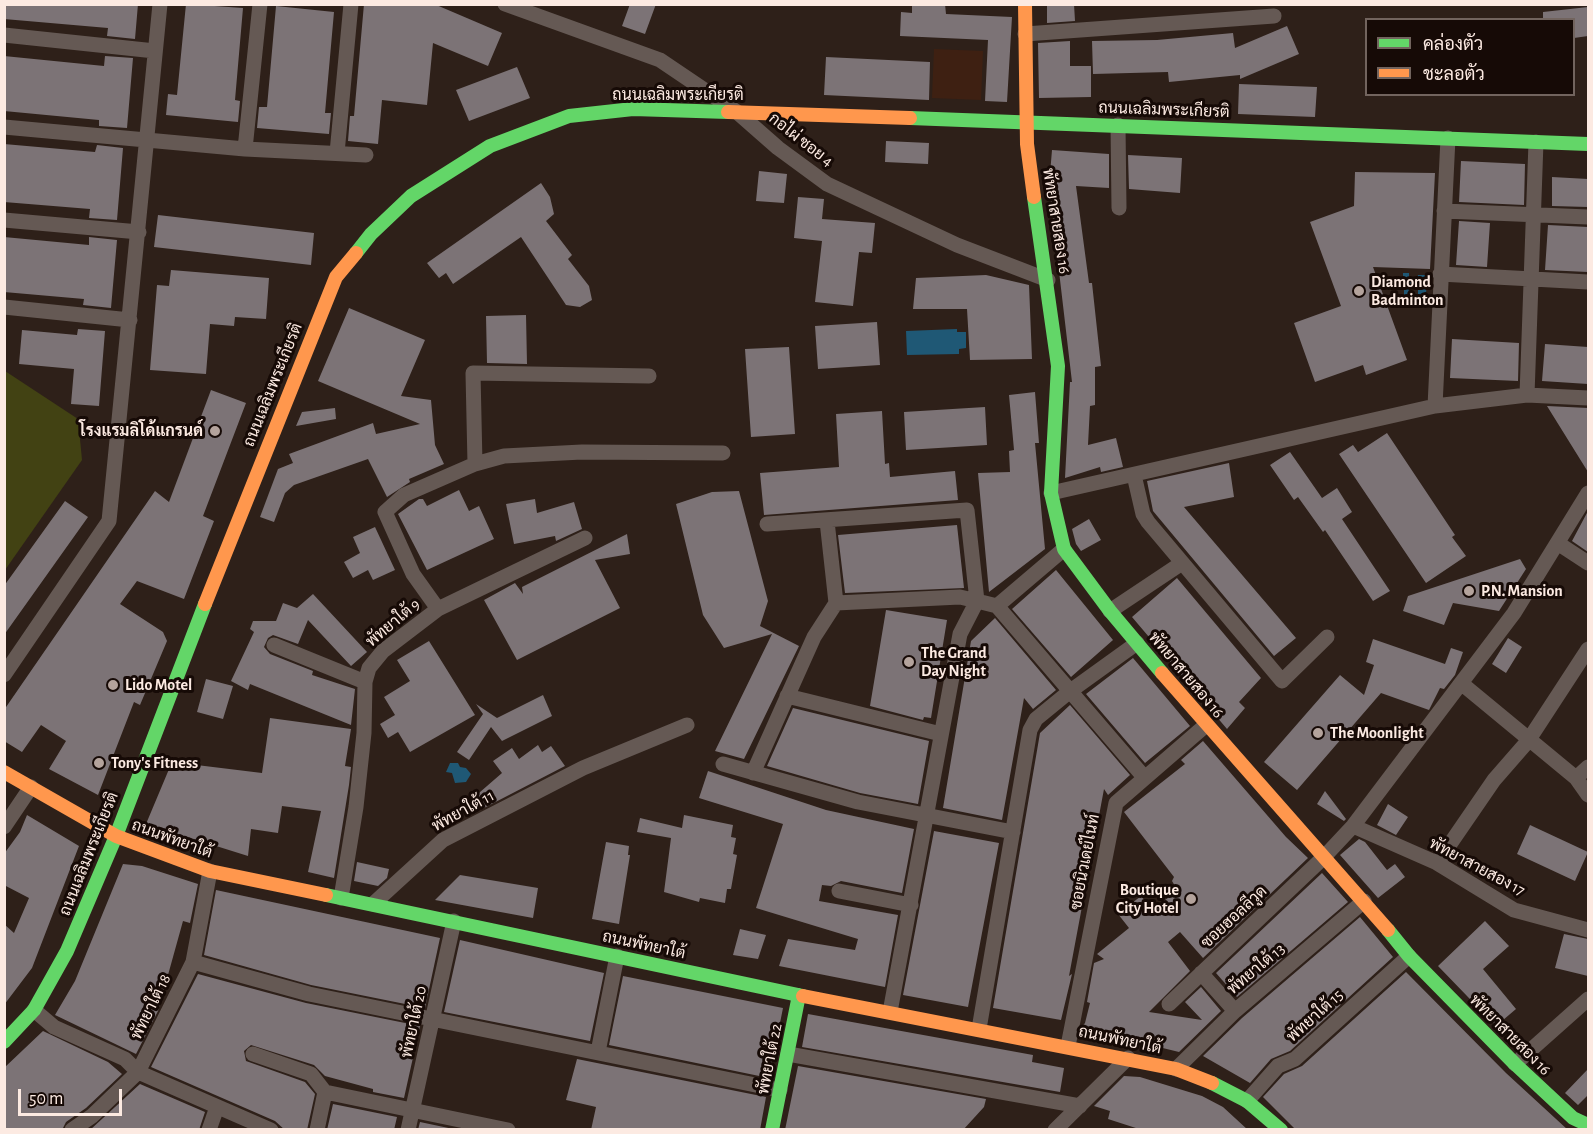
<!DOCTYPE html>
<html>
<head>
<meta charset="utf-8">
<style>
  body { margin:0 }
  #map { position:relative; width:1593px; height:1134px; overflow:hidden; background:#2e2019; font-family:"Alegreya Sans",Sarabun,sans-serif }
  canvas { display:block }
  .frame { position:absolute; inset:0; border:6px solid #fceae2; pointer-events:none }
  .legend { position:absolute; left:1365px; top:18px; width:210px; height:78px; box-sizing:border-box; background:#160a06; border:2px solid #72645e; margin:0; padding:8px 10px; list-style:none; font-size:18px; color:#fceae2 }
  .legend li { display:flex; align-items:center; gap:12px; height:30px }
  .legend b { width:30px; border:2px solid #72645e }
  .scale { position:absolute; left:18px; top:1089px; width:104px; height:27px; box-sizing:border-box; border:3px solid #fceae2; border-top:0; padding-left:8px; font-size:18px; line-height:21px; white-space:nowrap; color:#fceae2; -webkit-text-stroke:4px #160a06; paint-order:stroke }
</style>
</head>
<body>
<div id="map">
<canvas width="1593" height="1134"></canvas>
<div class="frame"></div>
<ul class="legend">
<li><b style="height:8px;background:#63d668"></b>คล่องตัว</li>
<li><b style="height:8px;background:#ff974d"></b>ชะลอตัว</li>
</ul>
<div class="scale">50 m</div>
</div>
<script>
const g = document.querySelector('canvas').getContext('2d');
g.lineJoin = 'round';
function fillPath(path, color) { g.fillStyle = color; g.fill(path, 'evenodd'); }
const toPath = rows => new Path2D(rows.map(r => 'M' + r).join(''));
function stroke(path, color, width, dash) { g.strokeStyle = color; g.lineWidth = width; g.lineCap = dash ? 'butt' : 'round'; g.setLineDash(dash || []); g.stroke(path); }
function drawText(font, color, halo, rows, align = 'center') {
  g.font = font + ' "Alegreya Sans",Sarabun,sans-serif'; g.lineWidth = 6; g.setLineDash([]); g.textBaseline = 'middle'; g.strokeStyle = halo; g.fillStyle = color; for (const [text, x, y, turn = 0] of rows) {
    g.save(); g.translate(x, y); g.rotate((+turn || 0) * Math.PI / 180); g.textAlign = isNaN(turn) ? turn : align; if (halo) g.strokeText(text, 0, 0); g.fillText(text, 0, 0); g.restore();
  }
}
fillPath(toPath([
  [934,49,983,51,981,100,932,98]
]), '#3e2012');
fillPath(toPath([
  [5,371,78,419,82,460,5,570]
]), '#424213');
fillPath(toPath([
  [1403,273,1409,273,1409,280,1417,281,1418,275,1427,275,1426,295,1418,295,1418,289,1409,288,1408,296,1404,296,1404,287,1398,285,1400,280,1403,280],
  [957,329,957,332,966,332,966,348,959,349,959,354,907,355,906,331],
  [450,763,458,763,460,767,466,768,471,774,466,782,455,783,452,773,446,772]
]), '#1f5875');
fillPath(toPath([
  [4,4,138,4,135,39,107,36,108,28,4,19],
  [186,4,243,8,235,100,240,101,238,122,166,115,168,94,177,95],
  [364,4,434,4,502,33,488,66,433,43,427,105,382,100,378,144,348,141,350,116,354,116],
  [630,4,656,4,645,34,622,26],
  [912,4,945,4,946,14,1012,17,1007,102,985,101,988,40,900,36,901,12,912,13],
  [1047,4,1074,4,1075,21,1047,23],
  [276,6,334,12,325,113,331,113,329,134,257,128,259,107,267,107],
  [1588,7,1588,36,1574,38,1574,20,1543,20,1543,12],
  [1287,26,1299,54,1240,79,1240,75,1169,82,1168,72,1093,74,1092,41,1157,40,1233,33,1235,48],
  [1070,41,1070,66,1091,66,1091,97,1039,98,1038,43],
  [4,56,104,66,105,56,133,58,127,128,99,126,99,120,4,111],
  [826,57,930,62,929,100,824,95],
  [517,67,530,98,469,121,456,90],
  [1239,84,1317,87,1315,117,1238,114],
  [886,141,929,143,928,164,885,162],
  [4,144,95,152,97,145,123,148,117,220,89,218,90,209,4,202],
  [1052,150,1109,154,1109,188,1076,186,1089,283,1092,283,1101,366,1095,367,1095,405,1090,406,1088,445,1116,438,1123,467,1101,472,1100,467,1065,478,1070,382,1072,382,1049,186],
  [1128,155,1182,158,1180,193,1129,189],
  [1461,161,1525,164,1524,205,1459,202],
  [759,171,787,174,784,203,756,201],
  [1355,172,1435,173,1430,269,1373,267,1407,360,1366,375,1363,365,1315,382,1294,323,1341,306,1310,222,1354,206],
  [1552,177,1588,179,1588,207,1552,206],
  [541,183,550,197,554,214,546,221,572,255,568,259,589,286,592,300,580,307,566,305,521,237,453,284,446,273,439,278,427,263],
  [798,197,824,199,822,219,875,223,872,253,859,252,853,306,815,302,822,241,794,238],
  [158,215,314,233,311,265,154,247],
  [1459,221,1490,223,1487,267,1456,265],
  [1548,225,1588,227,1588,272,1545,270],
  [4,237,89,245,89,237,117,240,111,308,83,305,84,299,4,292],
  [171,270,269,278,266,319,235,317,234,326,210,324,206,374,150,370,157,285,169,286],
  [986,275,1029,285,1032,359,970,360,967,309,913,309,916,278],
  [349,308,425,340,401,396,431,400,435,445,444,464,409,479,410,482,387,497,368,459,294,485,285,493,274,522,260,517,278,469,293,463,289,454,373,423,376,434,420,424,318,381],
  [526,315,527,364,487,363,486,316],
  [877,322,880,365,818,369,815,326],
  [78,329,105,331,99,406,71,404,74,369,19,364,22,330,77,335],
  [1452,339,1519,343,1518,381,1450,378],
  [1545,344,1588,347,1588,384,1542,381],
  [789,347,795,434,751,437,745,349],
  [211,390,246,403,203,516,214,521,184,599,137,581,120,604,163,632,167,641,140,705,134,702,98,795,49,769,66,741,41,725,22,752,4,741,4,710,155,491,169,502],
  [1035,392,1039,443,1035,443,1045,549,989,592,978,473,1010,472,1009,451,1014,450,1009,395],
  [1547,406,1588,408,1588,472],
  [985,407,987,445,906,450,904,412],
  [335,408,336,419,296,426,302,412],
  [882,411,885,464,889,463,890,477,955,471,958,500,764,515,760,473,839,467,836,414],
  [1387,433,1455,535,1452,537,1466,556,1426,583,1339,454,1353,445,1358,452],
  [1290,452,1322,498,1337,488,1352,512,1342,519,1390,591,1373,601,1325,530,1323,532,1298,497,1294,500,1270,465],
  [1229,463,1234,497,1184,507,1296,638,1274,656,1153,511,1147,481],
  [459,490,469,511,479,506,494,539,427,570,398,514,419,499,423,499,427,506],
  [739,491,768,601,760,626,799,646,744,759,715,751,772,634,724,648,703,615,676,504,712,492],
  [535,499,537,513,574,502,582,529,556,541,555,536,514,544,506,504],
  [65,501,88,517,4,635,4,586],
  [1588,511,1588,552,1572,541],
  [1089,519,1101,540,1081,551,1076,544,1072,529],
  [957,525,964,588,845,593,838,535],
  [375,527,395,570,373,580,368,570,353,578,344,562,360,553,353,537],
  [627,534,630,554,595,560,620,608,517,660,484,600,515,583,523,594,522,587],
  [1520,559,1526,569,1499,611,1453,603,1444,625,1403,611,1408,596],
  [1056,570,1113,640,1071,677,1012,609],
  [1177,578,1261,678,1239,702,1245,708,1227,729,1132,617],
  [313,594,367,652,351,666,308,620,298,644,273,635,268,638,264,647,270,654,313,671,312,675,355,689,351,725,250,684,248,690,231,681,254,632,250,629,253,621,276,621,283,603,297,608],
  [886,610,947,620,931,718,924,717,923,720,870,706],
  [995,618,1056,690,1033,709,1024,698,1002,820,943,808,971,641],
  [1508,638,1522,647,1506,673,1492,664],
  [1373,639,1445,664,1451,648,1463,652,1455,675,1444,689,1440,688,1429,710,1381,693,1297,790,1264,762,1340,675,1364,695,1374,665,1366,662],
  [429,641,475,715,410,752,398,732,388,738,380,724,395,715,384,697,410,681,397,660],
  [1133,658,1190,726,1145,763,1086,694],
  [206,679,233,686,223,719,197,712],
  [543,695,552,716,502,741,491,727,469,760,457,752,483,714,476,704,497,718],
  [1070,705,1130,775,1108,795,1104,789,1069,976,1072,974,1061,1020,993,1008,1040,733],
  [793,708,929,741,918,804,860,793,767,766],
  [270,718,351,729,345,766,351,767,349,785,334,878,308,872,321,811,282,806,278,833,251,829,248,856,146,824,172,762,262,773],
  [1203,741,1286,837,1308,858,1203,958,1180,932,1168,942,1190,971,1149,1012,1202,1020,1185,1002,1201,987,1221,1011,1179,1052,1081,1028,1085,1023,1090,1003,1087,1002,1094,963,1104,959,1097,954,1129,928,1118,914,1141,896,1152,909,1178,891,1172,881,1174,877,1124,812,1185,764,1181,760],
  [538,745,542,752,551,746,565,766,482,809,472,799,502,773,493,761,512,748,519,759],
  [708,771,826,810,914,829,902,893,841,881,831,886,822,885,819,901,898,915,885,987,779,966,788,939,855,950,858,939,756,908,783,824,699,798],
  [1325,791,1346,819,1344,821,1317,804],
  [1388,804,1408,817,1396,835,1377,825],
  [27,815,79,846,32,968,4,1005,4,924,14,933,29,898,4,885,4,854,20,832],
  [684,815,733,825,731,837,736,838,733,854,737,855,731,889,727,889,725,903,700,898,699,902,664,892,671,838,637,832,640,818,682,828],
  [1530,825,1588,852,1575,881,1517,854],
  [934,831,999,843,968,1007,903,995],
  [1359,839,1365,842,1387,870,1395,864,1405,877,1378,898,1340,855],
  [606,842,629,846,628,855,630,855,619,924,592,919],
  [357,862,389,869,387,878,378,886,354,881],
  [123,864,142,866,198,884,190,923,183,921,158,1011,136,1054,55,1015,75,981],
  [1322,873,1348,902,1237,997,1216,973],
  [460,875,538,888,533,918,435,900],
  [216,890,440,938,425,1008,311,985,204,955],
  [1360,917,1393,957,1290,1051,1271,1059,1250,1083,1203,1056,1242,1018],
  [1485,921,1509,946,1483,969,1516,1009,1496,1026,1438,966],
  [740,929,766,935,758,959,733,955],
  [1564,934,1588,939,1588,976,1555,968],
  [460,940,604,973,590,1041,444,1012],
  [1406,972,1506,1073,1568,1130,1296,1130,1263,1097,1284,1074,1302,1066],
  [198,974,306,1003,420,1026,404,1098,373,1092,373,1089,325,1076,314,1065,251,1045,244,1051,246,1061,305,1082,315,1094,307,1130,285,1130,275,1121,151,1067],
  [623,976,783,1008,769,1078,609,1045],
  [808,1014,1033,1055,1032,1062,1064,1068,1060,1092,802,1047],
  [43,1031,108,1062,122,1074,86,1108,66,1122,62,1130,4,1130,4,1068],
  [577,1059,766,1097,760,1130,591,1130,596,1107,566,1100],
  [798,1066,986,1099,984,1107,963,1130,785,1130],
  [1588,1069,1588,1095,1578,1105,1565,1093],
  [1124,1076,1140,1077,1202,1096,1223,1107,1248,1130,1142,1130,1108,1119,1110,1111,1094,1106],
  [140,1084,205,1112,199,1130,90,1130],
  [333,1104,397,1117,394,1130,327,1130],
  [420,1122,458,1130,418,1130]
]), '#7c7376');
stroke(toPath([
  [505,4,660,60,737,112,778,148,827,184,957,245,1048,280],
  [1025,34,1274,16],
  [4,35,155,51],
  [1118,125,1119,208],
  [4,127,245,149,366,155],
  [245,149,260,4],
  [337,153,351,4],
  [1444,211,1588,217],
  [4,220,139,232],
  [1440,274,1588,282],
  [4,307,130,320],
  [1527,395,1536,142],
  [1435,406,1448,138],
  [475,464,473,373,649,376],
  [1134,475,1143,514,1148,522,1282,681,1327,637],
  [1051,493,1435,406,1527,395,1588,398],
  [767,524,967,510,977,601,960,597,836,603],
  [1559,544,1588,563],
  [997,606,1144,777],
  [438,609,413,574,385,512,404,495,475,464,504,456,582,452,723,453],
  [1110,611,1182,563],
  [274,645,365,682],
  [4,675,109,521,160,4],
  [1461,683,1576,778,1588,795],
  [787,696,941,734],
  [723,764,858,802,1013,832],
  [753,773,814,637,836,603,827,521],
  [1576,778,1588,767],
  [1353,826,1437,863,1514,910,1588,930],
  [4,827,31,787],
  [1437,863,1494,780,1528,741,1588,649],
  [839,891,911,905],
  [341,898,356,807,364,733,365,682,369,668,383,651,438,609,585,538],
  [373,904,443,840,583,768,687,725],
  [193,962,309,994,780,1090],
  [1201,973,1235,1011],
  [1169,1004,1324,857,1353,826,1514,613,1588,493],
  [34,1010,54,1027,125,1059,138,1072,271,1130],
  [890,1012,960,634,977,601,997,606,1064,549],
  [979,1029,1030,730,1036,719,1069,692,1137,643],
  [1068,1046,1116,803,1206,725],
  [598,1052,617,956],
  [253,1054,311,1074,325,1092,317,1130],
  [788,1054,1080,1106],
  [1515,1064,1588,999],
  [1176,1069,1235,1011,1364,901],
  [325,1092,508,1130],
  [1247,1101,1278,1066,1295,1059,1409,956],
  [72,1130,92,1116,138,1072,193,962,210,871],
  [209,1130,217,1107],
  [408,1130,454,921],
  [1055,1130,1128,1058]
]), '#655954', 15);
stroke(toPath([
  [910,118,1588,144],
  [1034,197,1058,366,1051,493,1064,549,1110,611,1162,673],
  [356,253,371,234,411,196,490,146,569,116,633,109,728,112],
  [326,895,803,996],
  [1388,930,1409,956,1515,1064,1573,1118,1588,1125],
  [4,1042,34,1010,67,951,116,836,205,604],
  [1212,1083,1247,1101,1281,1130],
  [772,1130,799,995]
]), '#63d668', 14);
stroke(toPath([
  [1025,4,1027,144,1034,197],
  [728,112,910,118],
  [205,604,336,277,356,253],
  [1162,673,1388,930],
  [4,772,116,836,210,871,326,895],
  [803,996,1176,1069,1212,1083]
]), '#ff974d', 14);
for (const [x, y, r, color] of [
  [1359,291,6,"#b4a39c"],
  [215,431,6,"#b4a39c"],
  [1469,591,6,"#b4a39c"],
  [909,662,6,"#b4a39c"],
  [113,685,6,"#b4a39c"],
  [1318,733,6,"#b4a39c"],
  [99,763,6,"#b4a39c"],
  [1191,899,6,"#b4a39c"]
]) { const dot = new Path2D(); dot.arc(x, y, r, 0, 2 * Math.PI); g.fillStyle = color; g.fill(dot); stroke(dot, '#160a06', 2); }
drawText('16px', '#fceae2', '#160a06', [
  ["ถนนเฉลิมพระเกียรติ",678,95],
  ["ถนนเฉลิมพระเกียรติ",1164,110,2],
  ["กอไผ่ ซอย 4",801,140,38],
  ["พัทยาสายสอง 16",1056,221,81],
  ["ถนนเฉลิมพระเกียรติ",273,385,-68],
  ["พัทยาใต้ 9",393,623,-40],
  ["พัทยาสายสอง 16",1186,675,50],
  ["พัทยาใต้ 11",463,811,-29],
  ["ถนนพัทยาใต้",172,839,20],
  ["ถนนเฉลิมพระเกียรติ",89,854,-68],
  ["ซอยนิวเดย์ไนท์",1085,862,-79],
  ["พัทยาสายสอง 17",1477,867,28],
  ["ซอยฮอลลีวูด",1234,917,-43],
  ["ถนนพัทยาใต้",644,945,12],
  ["พัทยาใต้ 13",1256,969,-40],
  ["พัทยาใต้ 18",151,1007,-64],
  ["พัทยาใต้ 15",1315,1016,-42],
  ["พัทยาใต้ 20",414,1022,-78],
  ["พัทยาสายสอง 16",1510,1035,45],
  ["ถนนพัทยาใต้",1120,1040,12],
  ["พัทยาใต้ 22",770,1059,-79]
]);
drawText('bold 16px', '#fceae2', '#160a06', [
  ["Diamond",1371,282],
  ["Badminton",1371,300],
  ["โรงแรมลิโด้แกรนด์",203,431,"right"],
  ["P.N. Mansion",1481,591],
  ["The Grand",921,653],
  ["Day Night",921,671],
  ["Lido Motel",125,685],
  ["The Moonlight",1330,733],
  ["Tony's Fitness",111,763],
  ["Boutique",1179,890,"right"],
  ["City Hotel",1179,908,"right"]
], 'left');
</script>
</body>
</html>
